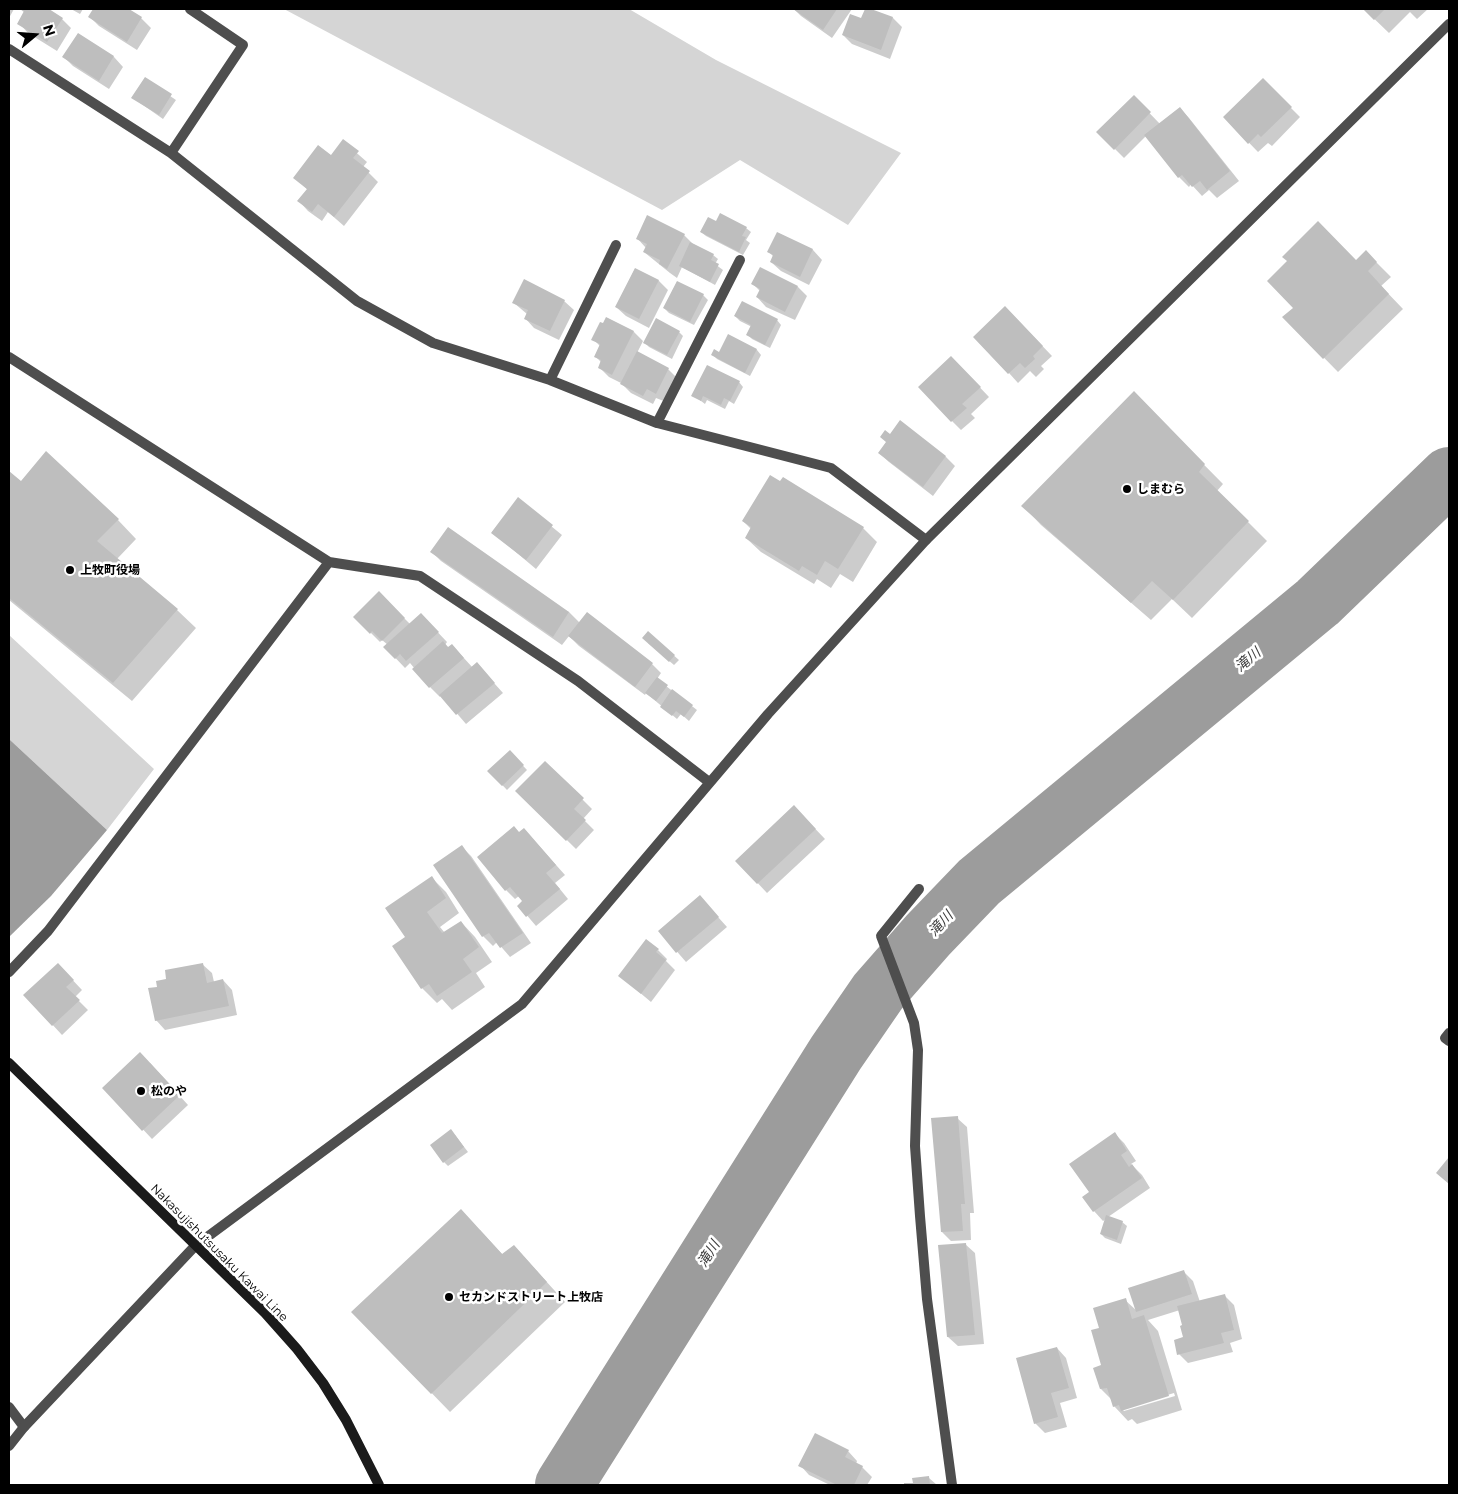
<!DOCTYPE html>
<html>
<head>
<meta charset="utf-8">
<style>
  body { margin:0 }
  #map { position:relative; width:1458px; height:1494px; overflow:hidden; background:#fff; font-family:Montserrat,sans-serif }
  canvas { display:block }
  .frame { position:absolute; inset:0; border:10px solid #000; pointer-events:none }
  .north { position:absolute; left:10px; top:10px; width:50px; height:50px; -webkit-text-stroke:4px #fff; paint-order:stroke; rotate:72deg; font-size:14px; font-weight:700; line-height:20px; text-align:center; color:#000 }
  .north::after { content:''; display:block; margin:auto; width:18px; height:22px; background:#000; clip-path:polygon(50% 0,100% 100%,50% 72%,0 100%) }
</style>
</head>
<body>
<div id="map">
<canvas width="1458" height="1494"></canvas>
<div class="frame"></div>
<div class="north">N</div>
</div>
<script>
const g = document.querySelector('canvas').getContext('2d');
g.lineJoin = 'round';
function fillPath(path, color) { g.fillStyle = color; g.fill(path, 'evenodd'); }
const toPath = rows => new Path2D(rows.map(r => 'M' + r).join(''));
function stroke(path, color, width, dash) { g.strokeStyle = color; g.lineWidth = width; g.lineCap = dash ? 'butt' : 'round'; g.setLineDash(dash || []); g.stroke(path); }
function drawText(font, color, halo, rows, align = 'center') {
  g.font = font + ' Montserrat,"Noto Sans JP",sans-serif'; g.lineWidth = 5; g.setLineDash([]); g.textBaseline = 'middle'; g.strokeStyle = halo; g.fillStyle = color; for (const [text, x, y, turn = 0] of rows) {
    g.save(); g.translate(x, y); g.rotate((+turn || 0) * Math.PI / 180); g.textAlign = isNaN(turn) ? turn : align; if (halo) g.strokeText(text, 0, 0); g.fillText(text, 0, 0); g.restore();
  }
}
fillPath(toPath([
  [284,9,629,9,716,60,901,153,848,225,740,160,662,210],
  [9,635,154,769,107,830,9,739]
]), '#d5d5d5');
fillPath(toPath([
  [9,739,107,830,51,896,9,937]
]), '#9c9c9c');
fillPath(toPath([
  [9,9,14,9,9,18],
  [20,9,46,9,62,19,71,28,57,51,28,33,19,23,25,13],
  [71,9,83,9,80,14],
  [95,9,119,9,122,11,123,9,126,9,141,18,151,28,137,50,99,26,90,17],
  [794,9,852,9,832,38,801,16],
  [866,9,893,18,902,27,890,59,852,44,843,35,861,20],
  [1364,9,1428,9,1417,19,1410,12,1389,33],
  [78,34,114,57,123,67,109,89,73,66,64,57],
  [145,79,176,100,163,119,133,98],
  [1263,80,1300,117,1272,146,1268,143,1258,152,1224,117],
  [1134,97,1160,124,1180,108,1189,118,1239,181,1217,198,1209,190,1202,196,1191,184,1189,187,1179,177,1146,136,1124,158,1098,132],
  [343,141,367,162,363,167,378,182,344,226,328,212,322,221,308,211,299,201,308,190,295,178,331,157],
  [717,223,746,228,751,232,746,240,750,243,743,255,706,236,701,232],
  [778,233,813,250,822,260,809,285,781,271,771,262,774,257,769,252],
  [684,235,693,244,713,255,718,259,715,264,723,270,715,285,682,267,677,278,670,273,644,252,646,248,637,238],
  [1366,252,1391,277,1381,286,1403,309,1338,372,1284,317,1356,262],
  [635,269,659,281,668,290,649,328,626,316,616,307],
  [677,282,703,295,708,300,694,325,669,313,664,308],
  [753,284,798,287,807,296,795,320,766,307,757,297,760,291],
  [564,301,574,310,559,340,534,328,525,318,527,314,514,303],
  [1005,307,1052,356,1041,366,1044,369,1036,377,1030,371,1018,383,1009,373],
  [735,316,777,320,781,325,770,348,752,339,748,335,752,327,740,321],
  [607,318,634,332,643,341,637,353,668,369,677,378,666,402,656,398,653,404,631,393,621,383,609,377,599,367,602,363,595,356,600,346,593,339],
  [679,332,683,336,672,359,649,347,645,343],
  [728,336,757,350,761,355,750,376,717,359,713,355,720,354],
  [951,357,989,397,971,414,975,418,961,430,952,421],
  [739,382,743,387,734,404,729,401,725,409,707,400,705,404,693,395],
  [1152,412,1223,484,1217,491,1267,541,1192,618,1172,599,1151,620,1041,525,1023,506],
  [900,422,946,457,955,466,933,496,889,462,879,453],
  [9,472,21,483,118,520,136,539,117,559,177,610,196,628,132,701,9,600],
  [518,499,562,535,536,569,492,532],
  [743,521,863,528,877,542,853,582,840,574,831,588,817,579,814,584,761,552,746,538,751,529],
  [432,552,569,612,580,623,652,664,661,673,657,679,697,710,689,721,681,714,677,719,646,693,645,695,579,646,569,636,562,645,441,561],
  [379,593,410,624,430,624,447,642,445,645,449,648,452,645,473,668,477,664,503,693,466,724,441,695,440,697,430,687,410,663,405,668,385,647,388,645,382,640,380,642,355,617],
  [648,633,679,660,674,665,648,643],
  [510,752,527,770,507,790,489,771],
  [545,762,592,809,583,819,594,830,576,849,517,791],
  [803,816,825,839,767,893,737,861],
  [524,829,565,875,555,883,568,899,536,926,519,906,524,902,519,896,515,899,506,890,519,833],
  [462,847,471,856,531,943,510,957,497,942,493,946,483,936],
  [432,878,446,892,459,913,440,927,445,933,461,922,475,937,492,962,476,973,485,987,452,1010,442,999,437,1003,422,988,394,946,407,937],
  [709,907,727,927,686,962,660,932],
  [658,950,667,959,666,961,675,970,651,1002,620,976],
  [202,964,212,973,214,982,223,980,232,990,237,1015,165,1030,156,1020,168,980],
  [67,974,82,990,75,997,88,1010,62,1035,25,995],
  [150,1063,188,1105,152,1139,104,1088],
  [957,1118,967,1127,974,1213,970,1213,971,1240,951,1241,942,1232],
  [1115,1134,1124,1143,1136,1161,1131,1164,1142,1175,1150,1188,1108,1217,1122,1222,1127,1226,1121,1244,1105,1238,1101,1234,1106,1219,1103,1221,1094,1211,1091,1192],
  [455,1135,468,1152,448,1166,444,1162],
  [480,1230,503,1255,514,1246,565,1302,450,1412,353,1312],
  [965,1244,975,1253,984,1344,958,1346,948,1337],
  [1184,1272,1193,1281,1200,1302,1225,1296,1234,1305,1242,1339,1230,1343,1233,1352,1188,1363,1179,1354,1184,1338,1184,1326,1180,1310,1148,1320,1158,1331,1182,1410,1137,1424,1132,1419,1128,1421,1114,1406,1112,1400,1101,1389,1103,1366,1101,1329,1125,1300,1137,1311],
  [1174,1393,1175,1396,1124,1411,1122,1409],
  [1057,1348,1066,1358,1077,1398,1060,1403,1067,1427,1045,1433,1035,1423],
  [848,1451,857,1461,856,1464,862,1467,872,1477,867,1485,830,1485,809,1475,800,1465],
  [929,1478,937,1485,905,1485,914,1484]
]), '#0003');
stroke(toPath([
  [564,1485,836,1053,878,992,928,935,979,882,1318,602,1449,476]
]), '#9c9c9c', 58);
fillPath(toPath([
  [20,9,49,9,63,18,47,42,17,24,24,11],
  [93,9,129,9,142,17,127,42,88,17],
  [793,9,837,9,823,30],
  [865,9,871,9,893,17,881,50,842,35,850,14,861,18],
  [1363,9,1385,9,1374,20],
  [78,33,114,56,99,81,62,57],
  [145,77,172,94,159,115,131,98],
  [1263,78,1292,107,1261,137,1258,134,1248,144,1223,117],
  [1134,95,1151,112,1114,150,1096,132],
  [1180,107,1230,171,1207,190,1200,181,1192,187,1182,175,1178,178,1144,135],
  [343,139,359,151,353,158,370,171,334,217,318,204,312,212,297,201,307,189,293,178,318,145,331,155],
  [720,213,747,227,742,236,746,237,739,252,700,232,708,217,716,221],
  [647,215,685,234,667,269,659,264,660,260,643,252,647,244,636,239],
  [1318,221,1356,260,1366,250,1377,262,1368,271,1389,294,1323,359,1282,317,1293,308,1267,281,1287,261,1282,257],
  [777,232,813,249,800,277,770,262,773,255,767,252],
  [690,242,714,254,711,260,719,264,710,282,679,266],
  [760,267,798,286,785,312,756,297,760,289,751,284],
  [635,268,659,280,639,319,615,307],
  [524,279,565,300,550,331,524,319,528,310,512,303],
  [677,281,704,294,690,322,663,308],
  [742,301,778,319,765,345,746,335,751,325,734,316],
  [1005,306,1043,346,1033,356,1035,359,1025,368,1020,363,1008,374,973,337],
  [606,317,634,331,612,375,598,368,601,360,594,357,600,344,591,340,600,322,603,323],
  [656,318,680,331,667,355,643,343],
  [728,334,757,349,745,373,711,355,714,349,719,352],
  [637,351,669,368,656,394,647,389,643,396,620,384],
  [951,356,981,387,962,404,967,408,951,422,918,387],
  [707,365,740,381,730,401,724,398,721,405,703,396,701,401,691,396],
  [1134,391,1205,464,1199,472,1249,521,1173,600,1152,581,1131,603,1021,506],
  [900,420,946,456,923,487,878,453,886,442,880,437,885,430,890,434],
  [46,451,119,519,97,541,178,609,113,683,9,598,9,471,21,481],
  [770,475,780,481,783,477,864,527,838,569,825,561,817,575,802,566,799,571,745,538,751,527,742,521],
  [518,497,553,525,526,560,491,533],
  [448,527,569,612,553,637,430,552],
  [379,591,405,618,382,641,372,631,370,634,353,617],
  [587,612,653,663,635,687,568,636],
  [421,613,439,632,406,661,400,654,395,659,383,647],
  [648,631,675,655,669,662,642,638],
  [443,641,448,647,452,644,464,658,429,688,412,669],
  [477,662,495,683,456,715,439,695],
  [657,677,668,685,656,701,645,693],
  [672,689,693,705,684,717,676,711,672,716,660,707],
  [510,750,524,765,502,786,487,771],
  [545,761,584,798,574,809,586,820,566,841,515,791],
  [794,805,816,829,757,884,735,861],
  [514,826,519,832,524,828,556,865,546,873,560,889,526,917,517,906,522,901,510,887,505,891,477,857],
  [462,845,523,933,500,948,489,933,482,937,433,865],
  [432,876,446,898,427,912,442,933,461,921,479,947,463,959,472,972,437,996,429,984,421,989,392,946,405,937,385,908],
  [700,895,719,917,676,953,658,931],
  [646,939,659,949,656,952,666,960,641,994,618,976],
  [58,963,74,980,66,987,80,1000,52,1026,23,995],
  [203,963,207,983,223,979,229,1006,155,1021,148,988,157,987,156,981,166,979,165,970],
  [140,1052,180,1095,142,1131,102,1088],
  [958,1116,965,1204,961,1204,963,1231,941,1232,931,1118],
  [451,1129,464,1147,443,1163,430,1145],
  [1115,1132,1127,1151,1121,1155,1129,1167,1132,1164,1142,1178,1093,1212,1082,1197,1089,1192,1069,1164],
  [1449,1157,1449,1184,1436,1173],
  [461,1209,502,1254,514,1245,547,1282,431,1394,351,1312],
  [1106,1215,1123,1221,1117,1240,1100,1234],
  [966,1243,975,1335,947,1337,938,1245],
  [1184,1270,1192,1294,1136,1312,1128,1288],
  [1225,1294,1234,1330,1221,1333,1224,1343,1177,1355,1174,1340,1183,1337,1180,1326,1182,1325,1177,1306],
  [1126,1298,1132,1319,1144,1315,1169,1396,1121,1411,1119,1405,1113,1407,1107,1388,1100,1389,1093,1368,1101,1365,1091,1330,1099,1328,1093,1308],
  [1057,1347,1069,1388,1051,1393,1058,1417,1034,1424,1016,1358],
  [815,1433,849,1450,845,1457,863,1466,854,1485,837,1485,798,1466],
  [929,1476,930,1485,904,1485,904,1483,913,1483,912,1478]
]), '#bebebe');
stroke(toPath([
  [9,49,171,153,357,301,433,343,550,380,657,423,831,468,926,540],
  [171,153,243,45,190,9],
  [9,357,329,562,420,576,578,681,709,782],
  [550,380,616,245],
  [657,423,740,260],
  [919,889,881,936,914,1023,918,1050,915,1146,920,1216,927,1299,952,1485],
  [9,972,48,931,329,562],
  [1449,1033,1445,1038,1449,1041],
  [9,1407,24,1427]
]), '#4e4e4e', 10);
stroke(toPath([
  [9,1446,24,1427,195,1246,522,1004,768,714,926,540,1449,24]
]), '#4e4e4e', 10);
stroke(toPath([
  [9,1063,265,1313,297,1349,323,1383,346,1420,379,1485]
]), '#1b1b1b', 10);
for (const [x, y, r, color] of [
  [1127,489,5,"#000"],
  [70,570,5,"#000"],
  [141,1091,5,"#000"],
  [449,1297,5,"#000"]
]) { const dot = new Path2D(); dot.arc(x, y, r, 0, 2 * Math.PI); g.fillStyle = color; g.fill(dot); stroke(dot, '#fff', 2); }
drawText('bold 12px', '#000', '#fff', [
  ["しまむら",1137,489],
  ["上牧町役場",80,570],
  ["松のや",151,1091],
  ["セカンドストリート上牧店",459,1297]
], 'left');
drawText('12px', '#000', '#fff', [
  ["Nakasujishutsusaku Kawai Line",219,1253,45]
]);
drawText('italic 14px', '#3d3d3d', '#fff', [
  ["滝川",1248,660,-40],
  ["滝川",941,924,-47],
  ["滝川",709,1254,-58]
]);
</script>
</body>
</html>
